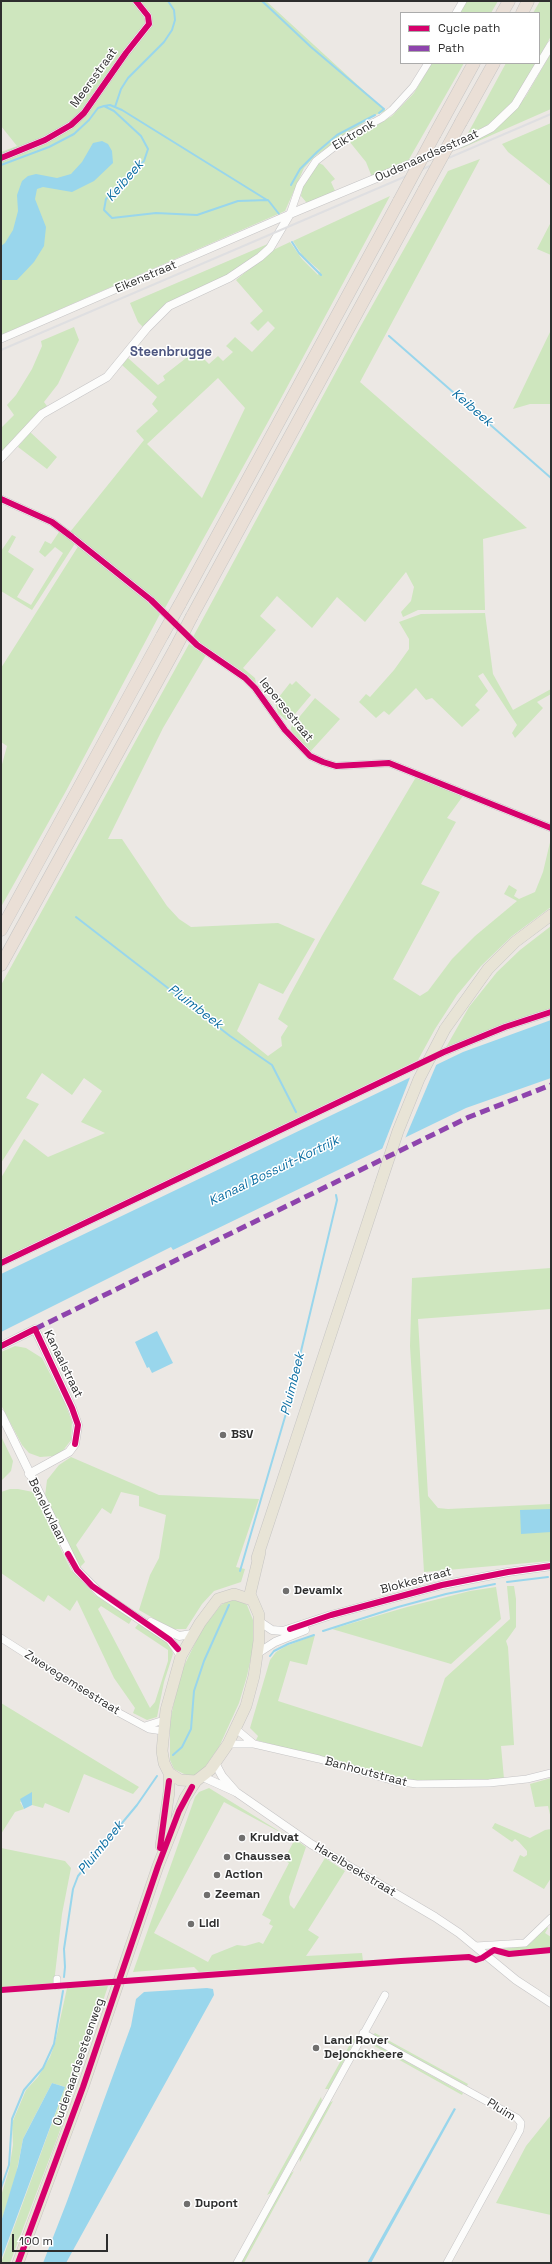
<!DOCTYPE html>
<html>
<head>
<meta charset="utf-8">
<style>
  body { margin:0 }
  #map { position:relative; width:552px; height:2264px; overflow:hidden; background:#ece8e4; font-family:"Space Grotesk",sans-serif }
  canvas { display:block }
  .frame { position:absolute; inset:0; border:2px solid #2e2e2e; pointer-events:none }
  .legend { position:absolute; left:400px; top:12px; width:140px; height:52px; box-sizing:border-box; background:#fff; border:1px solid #ababab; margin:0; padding:5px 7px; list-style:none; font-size:12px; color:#2e2e2e }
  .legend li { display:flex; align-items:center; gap:8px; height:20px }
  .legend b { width:20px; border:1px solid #ababab }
  .scale { position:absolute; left:12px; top:2234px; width:96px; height:18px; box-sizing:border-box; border:2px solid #2e2e2e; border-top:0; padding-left:5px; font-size:12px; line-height:14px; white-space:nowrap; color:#2e2e2e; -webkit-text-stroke:3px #fff; paint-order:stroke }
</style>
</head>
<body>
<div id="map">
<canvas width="552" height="2264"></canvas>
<div class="frame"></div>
<ul class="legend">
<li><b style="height:5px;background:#d6006c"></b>Cycle path</li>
<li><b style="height:5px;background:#8e44ad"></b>Path</li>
</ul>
<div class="scale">100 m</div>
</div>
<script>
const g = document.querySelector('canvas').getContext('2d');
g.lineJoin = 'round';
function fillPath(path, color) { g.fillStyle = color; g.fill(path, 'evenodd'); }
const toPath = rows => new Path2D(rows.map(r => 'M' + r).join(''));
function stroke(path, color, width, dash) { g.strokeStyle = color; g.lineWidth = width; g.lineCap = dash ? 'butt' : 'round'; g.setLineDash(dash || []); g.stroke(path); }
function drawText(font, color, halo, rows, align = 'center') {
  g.font = font + ' "Space Grotesk",sans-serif'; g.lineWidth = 3; g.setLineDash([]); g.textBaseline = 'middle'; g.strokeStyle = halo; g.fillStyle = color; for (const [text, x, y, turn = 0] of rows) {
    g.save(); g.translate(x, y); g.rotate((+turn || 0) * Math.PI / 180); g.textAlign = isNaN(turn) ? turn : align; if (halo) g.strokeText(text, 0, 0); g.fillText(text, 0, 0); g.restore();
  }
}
fillPath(toPath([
  [1,1,266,1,386,111,375,115,315,156,304,168,285,211,1,335,1,152,17,146,1,126],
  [467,1,498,1,491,13,460,13],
  [540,1,551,1,551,36,539,58,539,13,533,13],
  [551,53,551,109,460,149,515,110,526,96],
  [432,63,464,63,408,161,372,177,366,162,349,141,392,116,414,93],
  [506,63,536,63,520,93,503,113,486,126,467,135],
  [551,123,551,186,508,152,502,144],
  [480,159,360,382,527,528,483,539,485,610,418,610,403,617,401,612,411,601,414,587,406,572,365,622,337,597,312,628,277,596,260,616,276,630,243,668,255,678,256,683,199,644,193,637,359,329,448,171],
  [319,163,323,165,335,179,331,182,336,193,312,202,306,202,301,196,302,189,312,171],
  [390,196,279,402,165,608,70,532,144,440,136,431,158,411,152,404,157,397,122,365,128,358,158,385,165,380,163,376,190,355,199,354,209,364,218,356,223,361,233,352,226,346,235,337,252,352,275,328,268,321,258,331,250,323,263,311,236,280,271,251,290,242,302,259,318,275,320,271,302,255,293,241],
  [218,378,245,408,202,498,147,444],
  [551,222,551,255,537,249],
  [270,243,255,257,220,279,168,302,144,328,138,322,130,303],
  [74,327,79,340,58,384,44,402,47,406,30,421,1,454,1,428,14,415,7,405,16,395,32,369,42,346,41,341],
  [551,330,551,404,530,404,513,409],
  [30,432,57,457,47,469,18,447],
  [59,532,76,542,32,610,1,591,1,551,12,535,16,537,8,552,34,569,17,597,31,605,63,553,55,547,45,557,39,552,45,541,51,544],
  [79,545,129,585,160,614,66,791,1,907,1,768,7,746,1,742,1,668],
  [485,613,493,674,513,710,551,689,551,694,537,702,543,708,515,738,512,733,517,725,483,673,478,676,488,691,475,705,480,710,462,727,432,698,426,700,416,688,389,715,384,711,376,718,359,702,366,694,370,697,394,670,409,649,409,639,399,622,421,614],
  [189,644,206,655,163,728,108,839,122,839,167,906,179,919,191,927,278,923,315,939,283,994,259,983,237,1031,268,1056,282,1046,281,1037,288,1026,278,1019,290,995,322,936,416,777,463,796,447,818,456,822,421,884,440,892,393,979,420,996,428,991,452,959,475,936,517,901,504,894,509,885,517,890,514,896,519,899,535,892,543,872,551,838,551,907,512,936,481,966,457,995,435,1029,418,1060,1,1261,1,1178,24,1139,48,1157,105,1133,81,1122,102,1091,84,1078,72,1095,42,1073,26,1098,39,1104,1,1163,1,985],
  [296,681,311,695,290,720,286,720,278,713,275,702,290,683,292,685],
  [315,698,340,719,310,752,297,740,291,730,291,727],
  [551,926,551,1010,445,1049,469,1007,497,972,520,950],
  [551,1268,551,1309,418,1319,428,1496,438,1508,448,1509,551,1504,551,1561,424,1572,410,1346,412,1278],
  [15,1346,26,1348,42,1358,65,1403,72,1422,71,1440,62,1452,54,1456,40,1457,29,1453,22,1445,1,1405,1,1352],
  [1,1436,13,1461,11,1471,1,1481],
  [71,1457,159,1495,259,1499,236,1567,245,1569,241,1582,214,1591,202,1604,186,1629,172,1629,139,1610,150,1575,159,1558,166,1515,139,1506,139,1496,121,1492,111,1514,102,1508,76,1545,85,1562,80,1567,45,1496,47,1480,59,1465],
  [10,1489,18,1489,33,1492,71,1570,95,1595,132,1619,129,1624,101,1606,98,1609,150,1708,155,1702,168,1661,168,1650,135,1628,139,1623,170,1644,173,1654,164,1682,157,1717,147,1720,133,1713,135,1708,114,1678,77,1600,70,1611,48,1595,44,1602,1,1573,1,1492],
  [507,1586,514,1586,516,1599,516,1627,506,1641,508,1647,514,1745,501,1746,504,1779,434,1783,393,1778,256,1740,258,1736,250,1728,270,1660,276,1652,286,1646,315,1635,307,1665,290,1661,278,1701,422,1747,445,1678,510,1619],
  [496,1587,501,1619,451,1664,332,1629,407,1607,470,1591],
  [230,1600,241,1601,247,1605,253,1620,253,1648,247,1676,239,1703,219,1747,203,1770,195,1775,188,1776,174,1769,170,1760,170,1722,174,1702,183,1668,202,1629,221,1605],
  [1,1703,139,1787,133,1794,84,1774,69,1813,45,1803,43,1808,32,1805,32,1798,20,1802,24,1809,15,1812,1,1834],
  [551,1778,551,1819,548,1806,535,1807,530,1784],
  [209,1788,287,1836,224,1802,154,1933,208,1962,212,1955,237,1945,245,1946,259,1942,263,1944,273,1926,269,1924,271,1920,262,1915,289,1863,284,1860,295,1839,306,1847,289,1897,290,1905,294,1909,325,1858,345,1871,308,1930,319,1937,306,1956,362,1953,363,1961,199,1972,194,1967,133,1972,195,1797,199,1792],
  [495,1823,530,1838,545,1830,551,1829,551,1878,544,1889,513,1871,520,1855,524,1857,527,1855,527,1851,519,1842,515,1839,512,1842,492,1828],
  [1,1848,65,1861,71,1868,62,1914,54,1983,1,1987],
  [546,1926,548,1928,545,1933,551,1937,551,1948,507,1952,502,1949,525,1946,532,1942],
  [108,1986,58,2136,10,2263,1,2263,65,2087,52,2083,28,2129,23,2139,15,2180,1,2222,1,2196,9,2170,13,2145,12,2123,26,2090,38,2077,50,2057,55,2043,67,1988],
  [375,2033,468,2084,467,2086,373,2035],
  [353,2039,355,2040,329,2089,325,2089],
  [370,2041,463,2093,462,2095,369,2043],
  [321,2097,322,2101,271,2193,267,2195],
  [333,2101,300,2162,299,2156,329,2103],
  [551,2115,551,2215,496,2203,526,2146],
  [294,2171,244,2263,241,2263,290,2174]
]), '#cee6be');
fillPath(toPath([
  [102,141,108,144,112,151,113,163,94,181,72,192,43,187,37,189,35,199,46,227,44,246,34,262,17,280,1,280,1,246,5,243,13,230,18,211,17,195,22,181,28,176,36,174,57,178,71,174,82,162,93,143],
  [551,1020,551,1078,466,1108,173,1250,171,1247,1,1332,1,1274,463,1052],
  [157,1331,173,1363,152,1373,149,1367,147,1368,135,1342],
  [551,1509,551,1532,521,1534,520,1510],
  [32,1792,32,1805,24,1809,20,1799],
  [207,1988,213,1989,214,1995,66,2263,43,2263,66,2204,131,2026,136,1999,144,1992],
  [52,2083,65,2087,1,2260,1,2222,18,2166,23,2139],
  [454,2108,456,2109,371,2263,367,2263]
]), '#99d6ec');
fillPath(toPath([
  [437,1063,404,1141,381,1152,411,1075]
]), '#ece8e4');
stroke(toPath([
  [262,1,311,47,384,109,379,113],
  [104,106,110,105,122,110,267,200],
  [115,107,121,89,128,78,164,42,172,30,175,20,174,10,168,1],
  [1,165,49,147,74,134,89,120,98,108,104,106,114,111,141,136,148,149,144,161,106,199,104,210,112,218,156,213,197,215,238,201,268,200,279,214],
  [291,185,300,169,317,152,337,135,375,115],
  [292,242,299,253,321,275],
  [389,336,551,478],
  [76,917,230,1036,272,1065,296,1112],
  [240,1571,287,1410,337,1200,336,1195],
  [507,1582,548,1577],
  [323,1631,398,1607,446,1594,495,1584],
  [270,1656,274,1651,288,1644,314,1635],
  [173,1755,182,1747,191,1729,194,1691,204,1661,229,1605],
  [64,1977,65,1967,64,1949,73,1889,78,1876,137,1805,157,1776],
  [1,2188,9,2165,12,2119,24,2090,43,2068,54,2044,63,1991]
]), '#99d6ec', 2);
const minor = toPath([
  [456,13,463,1],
  [1,158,45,140,71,125,84,113,126,53,149,24,148,16,136,1],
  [1,339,290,214,300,185,316,161,347,137,382,118,392,110,413,87,428,63],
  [1,499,52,522,72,537,151,600,197,645,245,678,255,688,285,730,310,756,323,762,336,766,389,763,551,828],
  [1,1263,444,1052,505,1027,551,1012],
  [1,1638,112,1709,149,1729,163,1731],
  [145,1726,164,1720],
  [236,1729,254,1744],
  [228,1744,254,1744,319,1759,394,1781,417,1784,489,1783,527,1779,551,1773],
  [476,1946,525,1943,551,1918],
  [57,1986,57,1979],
  [363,2033,517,2118,521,2123,520,2130,447,2263],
  [237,2263,385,1995]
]);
const tertiary = toPath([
  [1,458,42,414,107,377,147,328,169,306,229,278,260,257,270,248,290,214,468,140,491,128,515,105,551,45],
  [1,1346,35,1329,72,1408,78,1425,75,1444,69,1452,29,1474],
  [1,1414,77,1570,100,1593,170,1640,181,1656],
  [151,1622,179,1636,192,1634],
  [260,1622,272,1630,283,1631,331,1615,442,1585,508,1572,551,1566],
  [258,1653,275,1642,305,1630],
  [215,1763,222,1776,236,1792],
  [203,1777,236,1792,311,1844,435,1917,459,1933,516,1980,551,2003]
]);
const primary = toPath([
  [445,1029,488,969,515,942,551,915],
  [257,1558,380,1185],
  [252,1600,234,1594,218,1599,200,1623,181,1656,166,1710,162,1751,164,1763,169,1773,180,1780,196,1781,210,1770,228,1744,246,1706,254,1676,259,1641,259,1615,250,1594,260,1552],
  [161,1846,169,1792,169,1773],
  [18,2263,83,2087,158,1866,185,1798,196,1781]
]);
const motorway = toPath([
  [502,13,509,1],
  [522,13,528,1],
  [461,122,494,63],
  [435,134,474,63],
  [180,604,399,201],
  [192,616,424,190],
  [1,930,162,636],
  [1,965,175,649]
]);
stroke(minor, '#c5c4c5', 8);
stroke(tertiary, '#c5c4c5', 9);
stroke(primary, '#c6c5c4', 12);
stroke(motorway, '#c6c5c4', 13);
stroke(minor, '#fcfcfb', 7);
stroke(tertiary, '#fcfcfb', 8);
stroke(primary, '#e8e4d6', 11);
stroke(motorway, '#eadfd6', 12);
stroke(toPath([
  [1,350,551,114]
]), '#dfdfe1', 2);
const primaryBridge = toPath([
  [380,1185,398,1131,419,1079,445,1029]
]);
const motorwayBridge = toPath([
  [424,190,461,122],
  [399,201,435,134],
  [162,636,180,604],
  [175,649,192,616]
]);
stroke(primaryBridge, '#c6c5c4', 12, []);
stroke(motorwayBridge, '#c6c5c4', 13, []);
stroke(primaryBridge, '#e8e4d6', 11);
stroke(motorwayBridge, '#eadfd6', 12);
stroke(toPath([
  [35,1329,469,1117,551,1085]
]), '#8e44ad', 5, [10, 5]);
stroke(toPath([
  [1,158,45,140,71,125,84,113,126,53,149,24,148,16,136,1],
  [1,499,52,522,72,537,151,600,197,645,245,678,255,688,285,730,310,756,323,762,336,766,389,763,551,828],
  [1,1263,444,1052,505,1027,551,1012],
  [1,1346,35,1329,72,1408,78,1425,75,1444],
  [68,1554,77,1570,92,1586,170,1640,178,1649],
  [290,1629,331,1615,442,1585,508,1572,551,1566],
  [160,1848,169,1781],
  [1,1990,401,1961,469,1957,476,1960,482,1958,494,1950,509,1954,551,1950],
  [18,2263,83,2087,158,1866,179,1811,192,1787]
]), '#d6006c', 6);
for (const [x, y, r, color] of [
  [223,1435,4,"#706f6e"],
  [286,1591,4,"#706f6e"],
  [242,1838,4,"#706f6e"],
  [227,1857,4,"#706f6e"],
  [217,1875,4,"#706f6e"],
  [207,1895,4,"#706f6e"],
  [191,1924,4,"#706f6e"],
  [316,2048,4,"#706f6e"],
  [187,2204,4,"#706f6e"]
]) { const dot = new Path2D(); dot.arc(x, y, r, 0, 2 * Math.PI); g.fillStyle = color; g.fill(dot); stroke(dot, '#fff', 1.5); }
drawText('12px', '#2e2e2e', '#fff', [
  ["Meersstraat",94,78,-54],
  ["Eiktronk",354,135,-31],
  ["Oudenaardsestraat",427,156,-24],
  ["Eikenstraat",146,277,-23],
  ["Iepersestraat",286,710,51],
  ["Kanaalstraat",63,1364,64],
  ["Beneluxlaan",47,1511,64],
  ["Blokkestraat",416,1581,-15],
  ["Zwevegemsestraat",72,1683,32],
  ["Banhoutstraat",366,1772,15],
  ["Harelbeekstraat",355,1870,31],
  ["Oudenaardsesteenweg",79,2062,-71],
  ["Pluim",501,2110,31]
]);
drawText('bold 12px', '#2e2e2e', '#fff', [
  ["BSV",231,1435],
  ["Devamix",294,1591],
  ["Kruidvat",250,1838],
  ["Chaussea",235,1857],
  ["Action",225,1875],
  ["Zeeman",215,1895],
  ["Lidl",199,1924],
  ["Land Rover",324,2041],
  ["Dejonckheere",324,2055],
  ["Dupont",195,2204]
], 'left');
drawText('italic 13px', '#0d6fa3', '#fff', [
  ["Keibeek",125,181,-49],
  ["Keibeek",472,408,41],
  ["Pluimbeek",195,1007,37],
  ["Kanaal Bossuit-Kortrijk",274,1171,-26],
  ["Pluimbeek",293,1384,-76],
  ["Pluimbeek",101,1848,-51]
]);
drawText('bold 13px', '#4d5680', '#fff', [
  ["Steenbrugge",171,352]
]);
</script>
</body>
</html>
